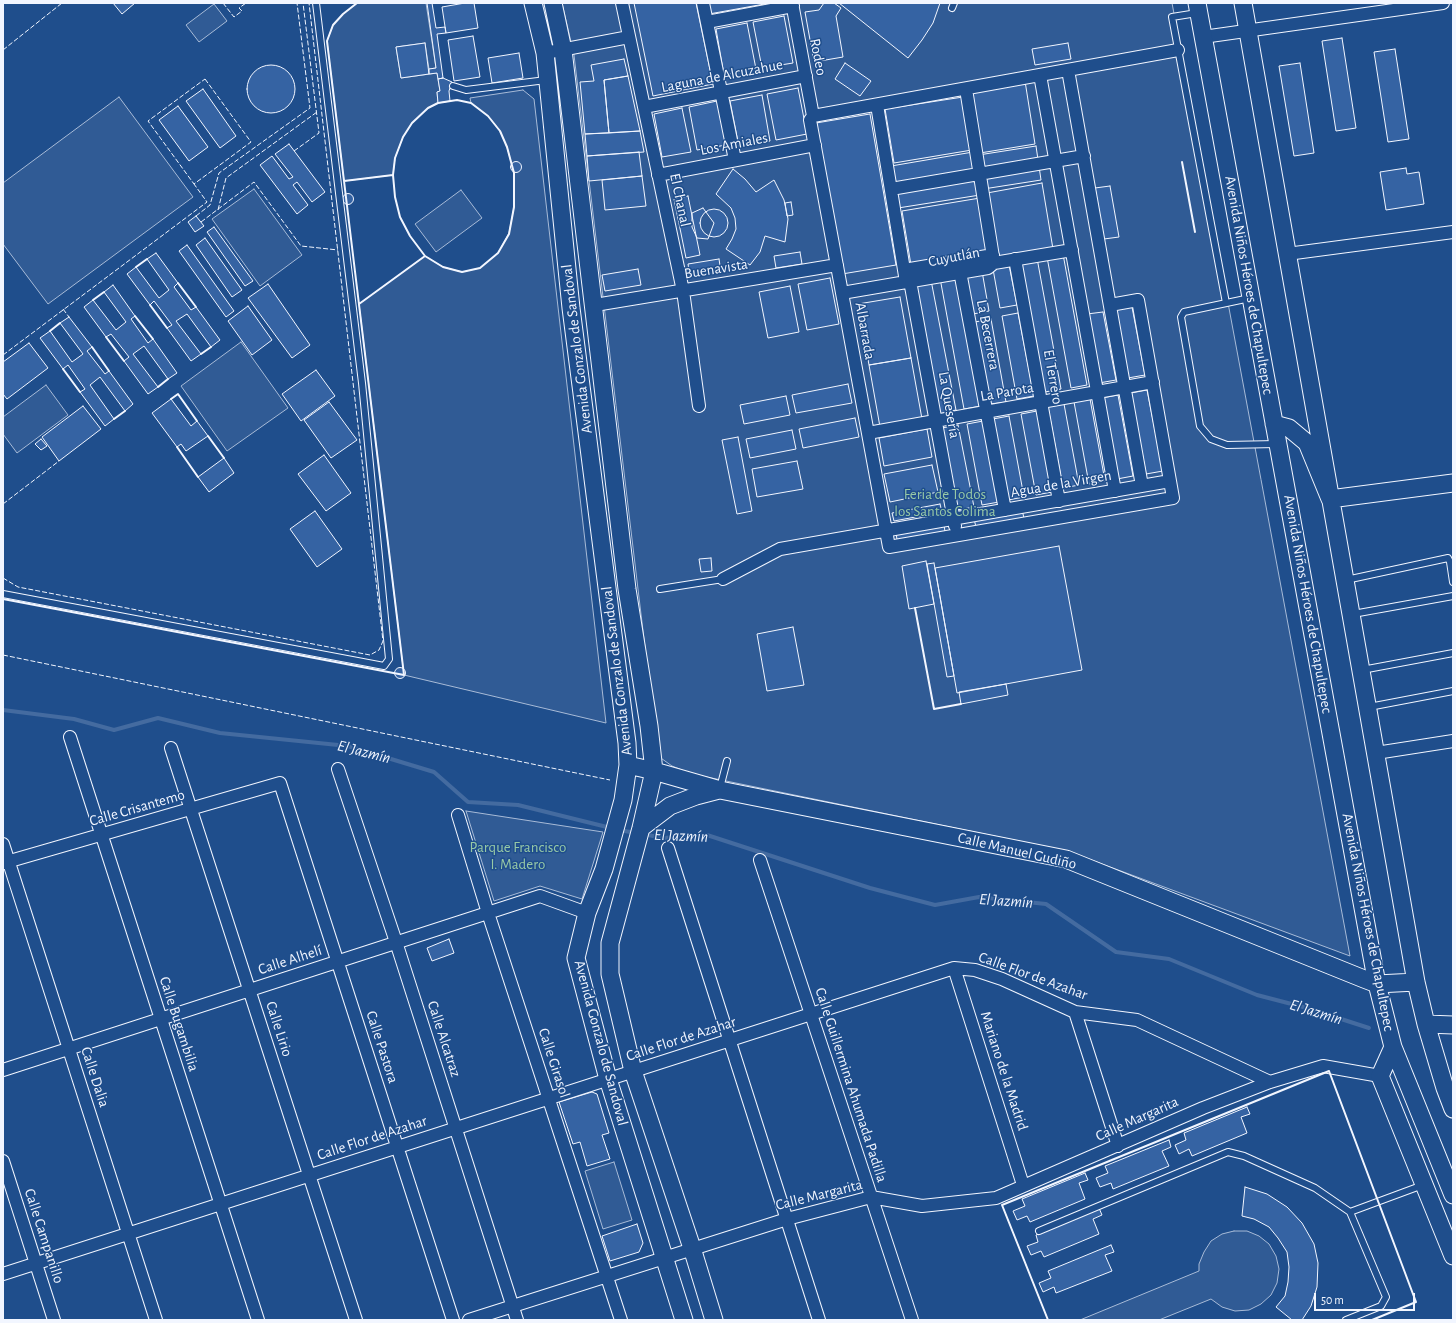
<!DOCTYPE html>
<html>
<head>
<meta charset="utf-8">
<style>
  body { margin:0 }
  #map { position:relative; width:1456px; height:1323px; overflow:hidden; background:#1f4e8c; font-family:"Alegreya Sans",sans-serif }
  canvas { display:block }
  .frame { position:absolute; inset:0; border:4px solid #f2f6ff; pointer-events:none }
  .scale { position:absolute; left:1314px; top:1293px; width:101px; height:18px; box-sizing:border-box; border:2px solid #f2f6ff; border-top:0; padding-left:5px; font-size:12px; line-height:14px; white-space:nowrap; color:#f2f6ff; -webkit-text-stroke:3px #1f4e8c; paint-order:stroke }
</style>
</head>
<body>
<div id="map">
<canvas width="1456" height="1323"></canvas>
<div class="frame"></div>
<div class="scale">50 m</div>
</div>
<script>
const g = document.querySelector('canvas').getContext('2d');
g.lineJoin = 'round';
function fillPath(path, color) { g.fillStyle = color; g.fill(path, 'evenodd'); }
const toPath = rows => new Path2D(rows.map(r => 'M' + r).join(''));
function stroke(path, color, width, dash) { g.strokeStyle = color; g.lineWidth = width; g.lineCap = dash ? 'butt' : 'round'; g.setLineDash(dash || []); g.stroke(path); }
function drawText(font, color, halo, rows, align = 'center') {
  g.font = font + ' "Alegreya Sans",sans-serif'; g.lineWidth = 3; g.setLineDash([]); g.textBaseline = 'middle'; g.strokeStyle = halo; g.fillStyle = color; for (const [text, x, y, turn = 0] of rows) {
    g.save(); g.translate(x, y); g.rotate((+turn || 0) * Math.PI / 180); g.textAlign = isNaN(turn) ? turn : align; if (halo) g.strokeText(text, 0, 0); g.fillText(text, 0, 0); g.restore();
  }
}
const built = toPath([
  [357,3,426,3,436,68,429,69,425,43,396,47,401,78,437,73,440,91,437,92,438,103,428,108,412,123,403,137,395,158,393,175,344,181,327,41,333,25,343,14,357,3],
  [562,3,1172,3,1350,956,1067,851,692,774,672,766,658,756,574,55,562,3],
  [214,4,227,21,199,42,186,25,214,4],
  [523,90,534,99,606,723,404,675,359,304,425,256,443,267,462,272,480,268,498,253,509,233,514,207,514,173,507,147,500,131,488,116,471,103,470,98,523,90],
  [119,97,193,197,48,304,3,244,3,183,119,97],
  [254,189,302,255,260,286,212,219,254,189],
  [461,190,482,218,436,252,415,224,461,190],
  [241,342,288,408,227,451,181,386,241,342],
  [46,385,68,415,17,453,3,434,3,417,46,385],
  [466,811,603,832,582,899,540,886,494,901,466,811],
  [614,1162,632,1220,603,1229,585,1171,614,1162],
  [1234,1231,1247,1231,1259,1236,1269,1244,1276,1256,1279,1269,1277,1283,1271,1295,1261,1304,1249,1310,1235,1311,1222,1307,1211,1299,1159,1320,1080,1320,1199,1271,1199,1264,1204,1252,1211,1241,1222,1234,1234,1231]
]);
fillPath(built, '#305b95');
stroke(built, '#a8bbd7', 1);
stroke(toPath([
  [3,710,74,719,114,730,158,718,220,733,348,746,434,772,468,802,518,805,611,828],
  [619,830,636,833],
  [643,834,663,838,707,835,870,888,935,905,979,897,1046,904,1116,952,1169,959,1257,995,1307,1008,1369,1028]
]), '#446ba0', 4);
const building = toPath([
  [113,3,135,3,122,14,113,3],
  [427,3,432,3,436,28,445,27,446,33,437,34,443,78,438,79,437,73,429,74,429,69,436,68,427,3],
  [465,3,474,3,478,28,446,33,442,7,465,3],
  [634,3,696,3,713,84,653,96,634,3],
  [707,3,770,3,709,14,707,3],
  [824,3,834,3,841,8,836,16,843,57,814,62,805,12,819,10,824,3],
  [839,3,940,3,933,23,922,40,908,58,839,3],
  [784,16,793,63,762,68,753,22,784,16],
  [747,23,756,69,724,75,716,29,747,23],
  [473,36,480,77,454,81,448,40,473,36],
  [1342,38,1356,128,1336,131,1322,41,1342,38],
  [425,43,429,74,401,78,396,47,425,43],
  [1068,43,1071,59,1035,65,1032,49,1068,43],
  [1395,49,1409,139,1388,142,1374,52,1395,49],
  [519,53,523,78,492,83,488,58,519,53],
  [624,59,628,76,604,80,609,133,585,134,580,82,594,81,591,65,624,59],
  [845,63,871,81,860,96,835,79,845,63],
  [1300,63,1314,153,1294,156,1279,66,1300,63],
  '247 89a24 24 0 1 1 48 0a24 24 0 1 1-48 0Z',
  [628,76,640,131,609,133,604,80,628,76],
  [443,78,452,82,449,91,450,101,438,103,437,92,440,91,438,79,443,78],
  [1025,81,1035,144,980,153,970,90,1025,81],
  [798,88,807,134,776,140,767,94,798,88],
  [203,89,236,136,220,148,186,101,203,89],
  [762,95,770,141,739,147,730,101,762,95],
  [963,97,972,150,894,163,885,109,963,97],
  [717,101,726,145,697,150,689,107,717,101],
  [178,106,208,147,189,161,159,120,178,106],
  [682,108,691,152,662,157,654,114,682,108],
  [870,114,896,265,842,274,816,123,870,114],
  [640,131,644,152,587,156,585,134,640,131],
  [289,144,325,192,312,202,297,182,293,185,308,205,297,214,260,165,272,156,289,179,293,177,275,154,289,144],
  [1036,146,1041,180,977,190,972,156,1036,146],
  [639,152,642,176,589,181,587,156,639,152],
  [973,152,980,195,898,208,891,166,973,152],
  '510.5 167a5.5 5.5 0 1 1 11 0a5.5 5.5 0 1 1-11 0Z',
  [1406,168,1407,174,1419,172,1424,204,1386,210,1380,172,1406,168],
  [733,169,745,179,756,192,774,180,784,200,788,219,785,242,765,236,760,252,750,265,726,249,732,239,736,229,735,218,731,208,716,194,733,169],
  [642,176,646,206,605,210,602,180,642,176],
  [1042,183,1053,249,998,258,987,193,1042,183],
  [1110,186,1119,237,1104,239,1095,188,1110,186],
  '342.5 199a5.5 5.5 0 1 1 11 0a5.5 5.5 0 1 1-11 0Z',
  [688,196,700,255,686,258,674,199,688,196],
  [980,198,989,252,911,265,902,211,980,198],
  [791,202,793,215,787,216,785,203,791,202],
  [703,208,714,223,708,239,697,238,692,227,692,213,703,208],
  '700 223a14 14 0 1 1 28 0a14 14 0 1 1-28 0Z',
  [196,216,204,226,195,232,188,222,196,216],
  [214,227,253,281,245,286,207,232,214,227],
  [205,238,242,290,232,297,196,245,205,238],
  [187,245,234,311,226,317,179,251,187,245],
  [800,252,802,264,776,268,774,256,800,252],
  [156,253,178,283,174,287,191,310,196,307,220,340,211,347,187,314,176,321,201,354,191,361,167,328,172,325,154,301,150,305,127,274,136,267,159,298,169,290,147,259,156,253],
  [1063,254,1087,385,1071,388,1047,257,1063,254],
  [1037,258,1061,389,1045,392,1021,261,1037,258],
  [719,259,721,272,690,277,688,264,719,259],
  [1009,265,1017,305,1000,308,993,269,1009,265],
  [638,269,641,285,605,291,602,275,638,269],
  [982,271,989,311,973,314,965,274,982,271],
  [956,275,981,406,964,409,940,278,956,275],
  [830,278,839,324,807,330,798,284,830,278],
  [931,280,956,410,939,414,915,283,931,280],
  [268,284,310,345,292,358,248,298,268,284],
  [113,285,135,316,131,319,148,343,153,339,177,373,168,379,144,346,133,354,158,387,148,394,124,361,129,357,111,334,106,337,84,307,93,300,116,330,126,322,104,292,113,285],
  [790,286,799,332,768,338,759,292,790,286],
  [900,297,911,358,869,365,858,304,900,297],
  [248,306,272,340,252,355,228,321,248,306],
  [1132,307,1145,375,1128,378,1116,309,1132,307],
  [1103,312,1116,380,1099,383,1087,314,1103,312],
  [1018,313,1034,396,1017,399,1002,316,1018,313],
  [69,317,92,347,87,351,105,374,109,371,133,404,125,411,100,377,90,385,114,419,105,426,80,392,85,389,68,365,63,369,40,338,50,331,72,362,83,354,60,323,69,317],
  [991,319,1006,402,990,404,975,322,991,319],
  [29,343,48,368,7,399,3,394,3,362,29,343],
  [911,358,922,419,880,427,869,365,911,358],
  [316,370,335,396,301,421,282,394,316,370],
  [848,384,852,403,796,413,792,395,848,384],
  [1147,390,1163,471,1146,474,1131,393,1147,390],
  [1118,395,1133,476,1117,479,1102,398,1118,395],
  [786,396,790,415,744,424,740,405,786,396],
  [171,399,191,426,197,421,208,436,186,451,181,444,177,447,152,413,171,399],
  [1090,399,1105,481,1089,484,1074,402,1090,399],
  [329,402,357,440,331,458,304,420,329,402],
  [1064,404,1079,485,1063,488,1048,407,1064,404],
  [83,406,101,429,59,461,42,437,83,406],
  [1037,411,1052,492,1036,495,1021,414,1037,411],
  [1009,416,1024,497,1008,500,993,419,1009,416],
  [855,418,859,437,803,448,799,429,855,418],
  [983,421,999,502,982,505,967,424,983,421],
  [958,425,974,507,957,510,942,428,958,425],
  [927,429,932,457,884,466,879,438,927,429],
  [792,430,796,449,750,458,746,439,792,430],
  [738,437,752,511,737,514,722,440,738,437],
  [41,439,47,446,41,450,35,444,41,439],
  [324,455,351,493,326,511,298,474,324,455],
  [224,458,234,473,209,492,198,477,224,458],
  [797,461,803,489,757,497,752,469,797,461],
  [932,465,938,492,890,502,884,474,932,465],
  [940,504,942,512,894,521,892,513,940,504],
  [1022,510,1024,518,976,527,974,519,1022,510],
  [315,511,342,549,317,567,290,529,315,511],
  [944,524,945,532,897,540,896,532,944,524],
  [1059,546,1082,670,957,693,935,568,1059,546],
  [711,558,712,571,701,572,699,559,711,558],
  [926,561,934,604,909,609,902,566,926,561],
  [934,563,954,676,947,677,927,564,934,563],
  [793,627,804,685,767,691,757,634,793,627],
  '394.5 673a5.5 5.5 0 1 1 11 0a5.5 5.5 0 1 1-11 0Z',
  [1006,684,1008,695,961,704,959,692,1006,684],
  [449,939,454,953,432,961,427,948,449,939],
  [592,1092,597,1094,609,1133,602,1135,610,1159,587,1166,580,1142,573,1144,559,1102,592,1092],
  [1247,1107,1250,1114,1241,1117,1247,1133,1192,1156,1189,1149,1179,1154,1175,1145,1186,1140,1184,1133,1247,1107],
  [1169,1140,1171,1147,1162,1151,1169,1166,1113,1189,1111,1183,1100,1187,1096,1178,1108,1173,1105,1166,1169,1140],
  [1085,1173,1088,1180,1079,1183,1085,1199,1030,1222,1027,1216,1017,1220,1013,1211,1025,1206,1022,1199,1085,1173],
  [1245,1187,1267,1194,1287,1207,1302,1223,1314,1244,1318,1263,1317,1287,1311,1306,1302,1320,1292,1320,1276,1307,1285,1296,1288,1282,1289,1267,1287,1252,1278,1238,1269,1227,1254,1219,1242,1216,1245,1187],
  [1099,1208,1102,1215,1093,1219,1099,1234,1044,1257,1041,1251,1031,1255,1027,1246,1038,1242,1036,1235,1099,1208],
  [637,1224,643,1243,639,1252,610,1261,602,1236,637,1224],
  [1111,1245,1114,1252,1105,1255,1112,1271,1056,1293,1054,1287,1043,1292,1039,1283,1051,1278,1048,1271,1111,1245]
]);
fillPath(building, '#3563a3');
stroke(building, '#f2f6ff', 1);
const lane = toPath([
  [952,8,954,3],
  [1197,13,1172,17,1226,303],
  [453,86,466,90,546,80],
  [1250,298,1184,312,1181,317,1200,426,1211,439,1227,445,1276,444],
  [1346,580,1448,558,1450,562,1453,582],
  [660,589,723,579],
  [3,594,384,666,389,659,362,383,316,3],
  [1353,614,1453,596],
  [1362,670,1453,653],
  [1369,707,1453,691],
  [720,788,727,761],
  [1039,1231,1228,1152,1244,1156,1315,1188,1350,1212,1423,1185],
  [1346,1320,1381,1306,1386,1297,1350,1212]
]);
const street = toPath([
  [622,3,683,291,699,406],
  [703,3,735,160],
  [792,3,813,116],
  [707,22,793,6],
  [1203,37,1443,3],
  [545,53,629,37],
  [1068,70,1142,486],
  [1040,75,1115,491],
  [966,89,994,263],
  [877,105,906,282],
  [644,107,806,76],
  [658,175,815,145],
  [891,189,1084,156],
  [1287,254,1453,232],
  [1015,259,1059,501],
  [958,261,1005,510],
  [904,270,993,255],
  [910,281,955,526],
  [842,293,988,268,994,263,1072,250],
  [601,304,837,265],
  [1110,305,1138,300,1173,498,889,547,810,120,813,116,1178,50],
  [868,433,1153,382],
  [723,579,780,549,1170,481],
  [70,737,258,1320],
  [171,748,356,1320],
  [1376,753,1453,741],
  [338,769,396,942,517,1320],
  [458,815,488,913,621,1320],
  [3,844,156,1320],
  [668,848,819,1320],
  [760,860,912,1320],
  [3,863,280,783,453,1320],
  [954,968,1023,1185],
  [1075,1012,1118,1146],
  [3,1070,540,896,587,913],
  [3,1161,54,1320],
  [3,1274,954,968,975,970,1002,979,1075,1012,1137,1020,1270,1082],
  [469,1320,787,1219,871,1197,922,1206,996,1198,1203,1108,1270,1082,1323,1066,1380,1076]
]);
const secondary = toPath([
  [533,3,545,53,571,308,627,743,628,765,623,800,604,869,587,913,576,958,608,1079,684,1320],
  [553,3,563,50,627,589,649,726,654,771,641,828,610,943,610,974,633,1071,692,1248,714,1320],
  [1197,3,1377,984,1393,1047,1453,1195],
  [1243,3,1416,982,1426,1024,1445,1088,1453,1109],
  [1274,424,1289,428,1307,443,1330,499,1453,483],
  [628,765,654,771,720,790,1066,859,1364,979,1377,984,1416,982],
  [641,828,670,806,696,796,719,790],
  [1426,1024,1453,1025],
  [1393,1047,1380,1076,1453,1256]
]);
stroke(lane, '#f2f6ff', 8);
stroke(street, '#f2f6ff', 14);
stroke(secondary, '#f2f6ff', 19);
stroke(lane, '#1f4e8c', 6);
stroke(street, '#1f4e8c', 12);
stroke(secondary, '#1f4e8c', 17);
stroke(toPath([
  [223,3,234,17,242,11,239,8,246,3],
  [3,50,62,3],
  [205,79,251,142,194,184,148,121,205,79],
  [294,151,319,133,303,3],
  [218,210,226,178,317,112],
  [196,216,210,205,219,173,310,108,297,3],
  [201,222,254,182,301,246,338,250],
  [63,309,69,317],
  [3,355,207,202,194,184],
  [3,504,59,461],
  [3,578,18,587,370,655,379,650,383,641,309,3],
  [3,655,610,780]
]), '#f2f6ff', 1, [5, 2]);
stroke(toPath([
  [457,100,471,103,488,116,500,131,507,147,514,173,514,207,509,234,498,253,480,268,462,272,443,267,425,256,410,236,400,217,395,197,393,175,395,158,403,137,412,123,428,108,438,103,457,100],
  [1182,162,1195,232],
  [344,181,393,175],
  [136,267,147,259],
  [178,283,196,307],
  [93,300,104,292],
  [359,304,425,256],
  [150,305,167,328],
  [135,316,153,339],
  [50,331,60,323],
  [106,337,124,361],
  [92,347,109,371],
  [201,354,211,347],
  [63,369,80,392],
  [158,387,168,379],
  [171,399,178,394,197,421],
  [114,419,125,411],
  [208,436,224,458],
  [177,447,198,477],
  [3,599,404,675,327,41,333,25,343,14,357,3],
  [915,608,934,709,961,704],
  [1048,1320,1002,1205,1329,1071,1416,1302,1372,1320]
]), '#f2f6ff', 2);
drawText('15px', '#f2f6ff', '#1f4e8c', [
  ["Rodeo",818,57,79],
  ["Laguna de Alcuzahue",722,76,-11],
  ["Los Amiales",734,144,-11],
  ["El Chanal",680,200,78],
  ["Cuyutlán",954,257,-11],
  ["Buenavista",716,269,-9],
  ["Avenida Niños Héroes de Chapultepec",1249,285,80],
  ["Albarrada",865,331,80],
  ["La Becerrera",988,335,79],
  ["Avenida Gonzalo de Sandoval",577,349,-97],
  ["El Terrero",1053,377,80],
  ["La Parota",1007,392,-10],
  ["La Quesería",949,405,80],
  ["Agua de la Virgen",1061,484,-10],
  ["Avenida Niños Héroes de Chapultepec",1308,604,80],
  ["Avenida Gonzalo de Sandoval",617,671,-97],
  ["Calle Crisantemo",137,808,-16],
  ["Calle Manuel Gudiño",1017,851,13],
  ["Avenida Niños Héroes de Chapultepec",1368,922,79],
  ["Calle Alhelí",290,960,-18],
  ["Calle Flor de Azahar",1033,976,20],
  ["Calle Bugambilia",179,1024,72],
  ["Calle Lirio",279,1029,72],
  ["Calle Alcatraz",444,1039,72],
  ["Calle Flor de Azahar",681,1039,-18],
  ["Avenida Gonzalo de Sandoval",601,1043,75],
  ["Calle Pastora",382,1047,72],
  ["Calle Girasol",554,1063,72],
  ["Mariano de la Madrid",1004,1071,72],
  ["Calle Dalia",95,1077,72],
  ["Calle Guillermina Ahumada Padilla",851,1085,72],
  ["Calle Margarita",1137,1119,-24],
  ["Calle Flor de Azahar",372,1138,-18],
  ["Calle Margarita",819,1195,-14],
  ["Calle Campanillo",44,1236,72]
]);
drawText('15px', '#97c8a6', '#1f4e8c', [
  ["Feria de Todos",945,494],
  ["los Santos Colima",945,511],
  ["Parque Francisco",518,847],
  ["I. Madero",518,864]
]);
drawText('italic 16px', '#f2f6ff', '#1f4e8c', [
  ["El Jazmín",364,752,14],
  ["El Jazmín",681,836,2],
  ["El Jazmín",1006,901,4],
  ["El Jazmín",1316,1012,17]
]);
</script>
</body>
</html>
